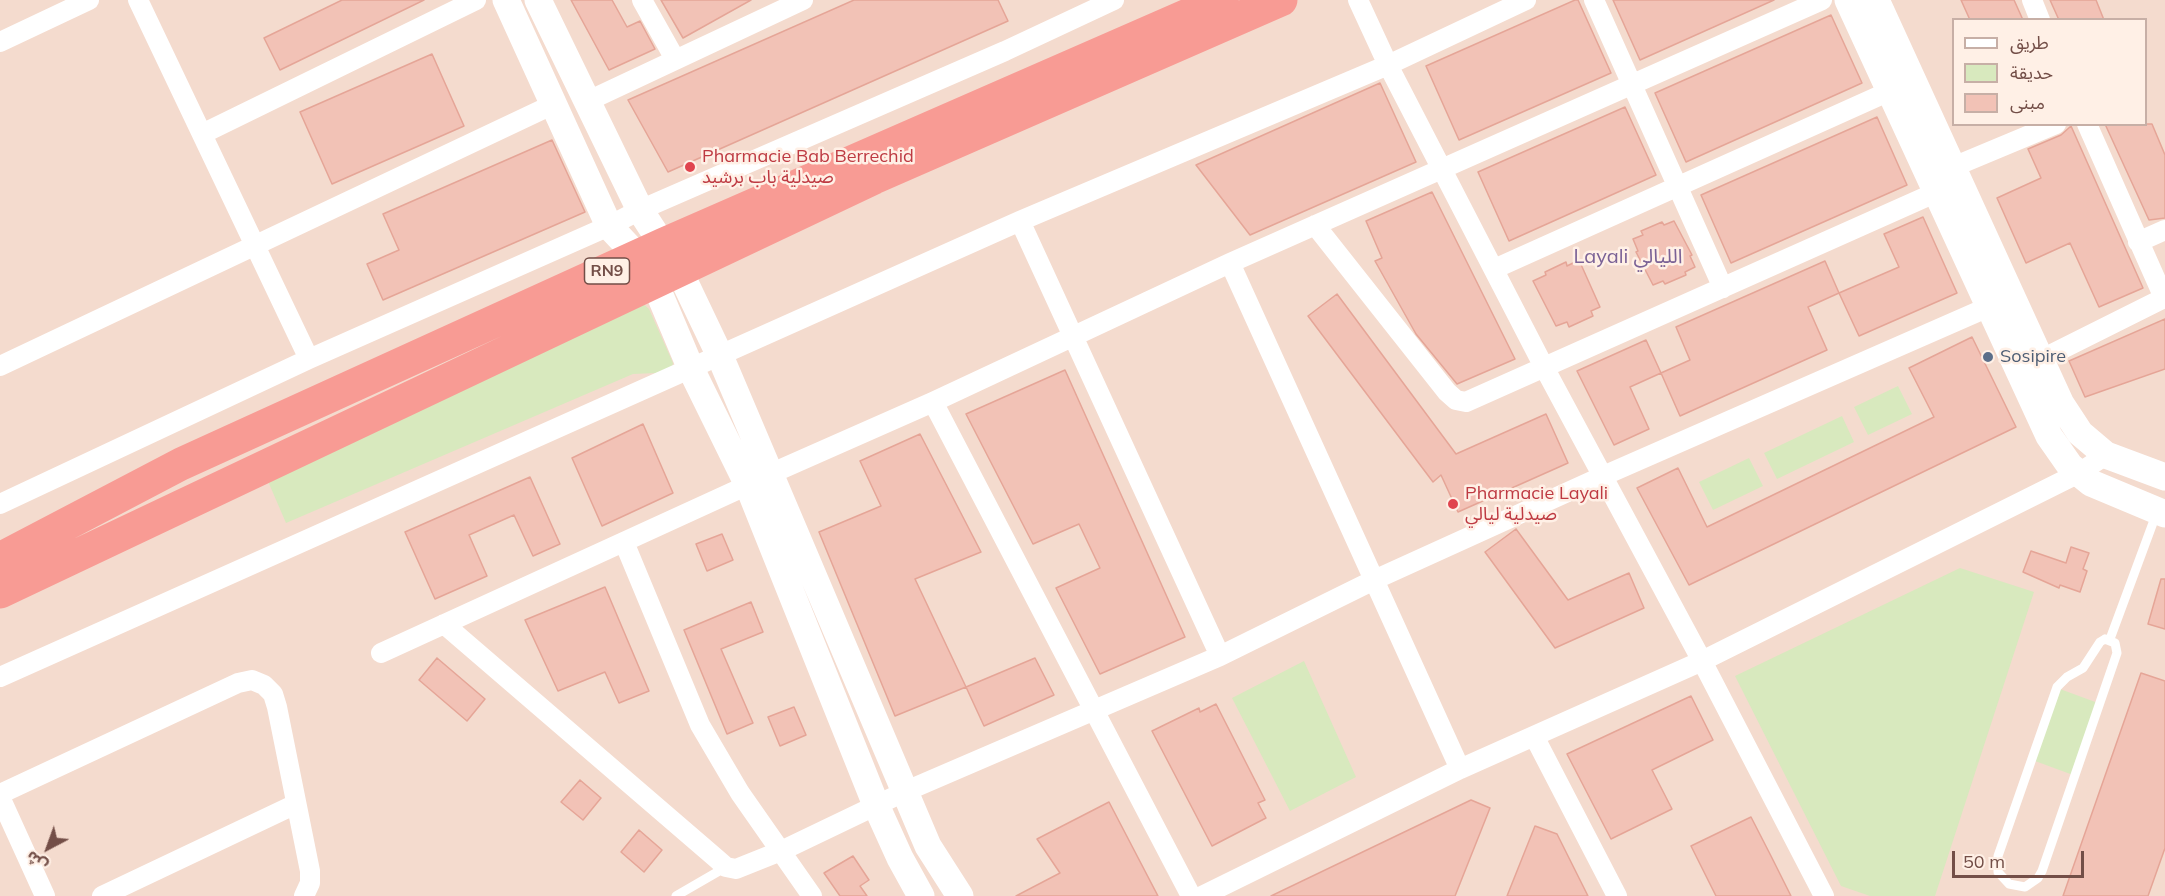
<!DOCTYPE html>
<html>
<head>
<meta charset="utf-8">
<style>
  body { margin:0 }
  #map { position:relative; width:2165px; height:896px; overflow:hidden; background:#fcebdf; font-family:Mulish,"Noto Sans Arabic",sans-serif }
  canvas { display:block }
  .legend { position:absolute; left:1952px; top:18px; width:195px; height:108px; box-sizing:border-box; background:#fff0e6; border:2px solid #c7afa6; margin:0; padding:8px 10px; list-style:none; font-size:18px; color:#734e47 }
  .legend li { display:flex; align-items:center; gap:12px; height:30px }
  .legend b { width:30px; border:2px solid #c7afa6 }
  .north { position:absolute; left:18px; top:818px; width:60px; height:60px; -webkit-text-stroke:4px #fff0e6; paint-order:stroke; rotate:221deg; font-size:16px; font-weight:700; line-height:24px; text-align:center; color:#734e47 }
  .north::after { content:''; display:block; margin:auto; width:21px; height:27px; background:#734e47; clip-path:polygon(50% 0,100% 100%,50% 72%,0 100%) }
  .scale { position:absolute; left:1952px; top:851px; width:132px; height:27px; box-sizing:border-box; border:3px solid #734e47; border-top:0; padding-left:8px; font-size:18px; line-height:21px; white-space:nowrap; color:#734e47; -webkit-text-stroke:4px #fff0e6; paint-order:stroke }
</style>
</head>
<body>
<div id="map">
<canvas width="2165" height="896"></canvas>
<ul class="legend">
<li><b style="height:8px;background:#fff"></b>طريق</li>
<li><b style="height:16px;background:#d8e9be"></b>حديقة</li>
<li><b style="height:16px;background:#f2c2b6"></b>مبنى</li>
</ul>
<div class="north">ش</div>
<div class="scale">50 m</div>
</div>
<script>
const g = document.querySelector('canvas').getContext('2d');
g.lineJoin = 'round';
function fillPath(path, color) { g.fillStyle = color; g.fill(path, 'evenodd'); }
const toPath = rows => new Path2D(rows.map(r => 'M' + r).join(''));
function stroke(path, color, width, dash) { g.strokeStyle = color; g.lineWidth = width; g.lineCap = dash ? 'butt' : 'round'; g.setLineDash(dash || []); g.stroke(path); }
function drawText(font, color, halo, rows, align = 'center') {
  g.font = font + ' Mulish,"Noto Sans Arabic",sans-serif'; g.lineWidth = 5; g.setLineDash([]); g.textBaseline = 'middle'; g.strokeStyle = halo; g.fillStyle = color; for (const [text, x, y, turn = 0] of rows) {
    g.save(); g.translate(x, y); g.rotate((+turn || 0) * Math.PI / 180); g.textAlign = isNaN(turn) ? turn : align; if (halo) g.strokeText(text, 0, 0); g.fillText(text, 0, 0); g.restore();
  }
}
fillPath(toPath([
  [0,0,2165,0,2165,896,0,896],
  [1954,20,2146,20,2146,124,1954,124]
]), '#f4dbce');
fillPath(toPath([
  [641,302,649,309,673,363,672,367,656,373,633,374,286,523,264,472],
  [1898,386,1912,414,1868,435,1854,407],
  [1842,416,1854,442,1777,479,1764,453],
  [1749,458,1763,486,1713,510,1699,482],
  [1960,568,2034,592,1935,896,1870,896,1841,886,1735,676],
  [1304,661,1356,777,1290,811,1232,698],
  [2060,689,2098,703,2073,775,2035,761]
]), '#d8e9be');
const building = toPath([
  [342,0,424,0,280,70,264,38,342,0],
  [571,0,612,0,627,27,640,21,655,49,609,70,571,0],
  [661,0,751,0,683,38,661,0],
  [854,0,998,0,1008,21,668,172,628,100,854,0],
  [1575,0,1578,0,1611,73,1459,140,1426,66,1575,0],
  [1613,0,1774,0,1640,60,1613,0],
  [1961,0,2014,0,2023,20,1970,20,1961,0],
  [2050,0,2096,0,2104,20,2059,20,2050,0],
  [1831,15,1862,83,1686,162,1655,93,1831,15],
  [432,54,464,126,332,184,300,112,432,54],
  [1380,83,1416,162,1250,235,1196,165,1380,83],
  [1625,107,1656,175,1509,241,1478,172,1625,107],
  [1877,117,1907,185,1731,263,1701,195,1877,117],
  [2105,124,2152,124,2165,155,2165,218,2149,220,2105,124],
  [2071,126,2143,288,2099,307,2070,243,2026,263,1997,198,2041,178,2028,149,2061,135,2071,126],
  [552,140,585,212,383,300,367,264,399,250,383,214,552,140],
  [1432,192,1515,359,1457,384,1416,334,1375,261,1382,258,1366,221,1432,192],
  [1923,217,1957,293,1859,336,1839,293,1899,267,1884,234,1923,217],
  [1674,221,1692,255,1690,256,1695,267,1685,272,1686,275,1665,284,1663,281,1653,285,1636,252,1638,251,1633,239,1643,235,1641,231,1662,222,1664,225,1674,221],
  [1579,260,1600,307,1591,311,1593,316,1569,327,1567,322,1556,326,1533,281,1546,275,1545,272,1566,262,1567,266,1579,260],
  [1825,261,1839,293,1808,307,1827,350,1680,416,1661,373,1690,360,1676,327,1825,261],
  [1337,294,1456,454,1546,414,1568,463,1458,512,1441,475,1433,482,1308,316,1337,294],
  [2165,319,2165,369,2085,397,2069,361,2165,319],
  [1972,337,2016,427,1689,585,1637,488,1678,468,1707,527,1934,417,1909,368,1972,337],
  [1646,340,1661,373,1630,387,1649,429,1614,445,1577,371,1646,340],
  [1065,370,1185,637,1100,674,1056,588,1100,568,1079,524,1033,544,966,414,1065,370],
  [643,424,673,493,602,526,572,458,643,424],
  [920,434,981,552,915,579,966,687,895,716,819,532,881,506,860,461,920,434],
  [530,477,560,544,533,556,514,515,469,535,487,576,435,599,405,532,530,477],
  [1516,529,1568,600,1629,573,1644,608,1555,648,1485,552,1516,529],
  [722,534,733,560,707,571,696,544,722,534],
  [2071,547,2089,553,2083,569,2087,571,2080,592,2060,585,2059,588,2023,572,2031,551,2066,563,2071,547],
  [2161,579,2165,579,2165,629,2148,624,2161,579],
  [605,587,649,691,619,703,605,672,558,691,525,620,605,587],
  [751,602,763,632,721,649,753,723,727,734,684,630,751,602],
  [437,658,485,699,467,721,419,680,437,658],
  [1035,658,1054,695,984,726,966,687,1035,658],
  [2141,673,2165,681,2165,848,2148,896,2063,896,2141,673],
  [1691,696,1713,740,1652,770,1672,809,1611,839,1567,754,1691,696],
  [1216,704,1265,800,1258,803,1266,818,1212,846,1152,731,1199,708,1200,712,1216,704],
  [794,707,806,735,780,746,768,717,794,707],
  [580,780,601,798,583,820,561,802,580,780],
  [1471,800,1490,808,1455,896,1271,896,1471,800],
  [1109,802,1158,896,1016,896,1060,873,1037,839,1109,802],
  [1751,817,1771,856,1791,896,1716,896,1691,846,1751,817],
  [1535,826,1557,834,1588,896,1507,896,1535,826],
  [639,830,662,850,644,872,621,852,639,830],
  [853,856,869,880,860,886,867,896,840,896,824,873,853,856]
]);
fillPath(building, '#f2c2b6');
stroke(building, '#e5a597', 1.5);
stroke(toPath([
  [2105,639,2115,643,2117,653,2042,871,2038,878,2025,887,2009,884,1998,872,1998,856,2057,687,2067,677,2083,668,2100,642,2105,639],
  [2110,639,2157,512],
  [676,896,726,867]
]), '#fff', 9);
stroke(toPath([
  [138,0,309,359],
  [642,0,675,59],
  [1358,0,1388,65,1544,367,1702,661,1824,896],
  [1594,0,1723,288],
  [2032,0,2040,20],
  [0,42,89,0],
  [588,101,803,0],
  [202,134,476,0],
  [1953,167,2056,124],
  [1020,221,1220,656],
  [1315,225,1447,392,1456,400,1466,402,1937,192],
  [2138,242,2165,230],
  [1230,263,1460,769],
  [1494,269,1890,91],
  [2040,360,2164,298,2087,124],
  [0,366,554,104],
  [933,402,1191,896],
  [770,474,933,402,1230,263,1822,0],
  [0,504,309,359,609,226,640,210,1005,51,1114,0],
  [624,542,700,725,740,793,812,896],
  [444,624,717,859,726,867,736,869,781,851,904,792,1220,656,1374,580,1603,476,2000,302],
  [381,653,748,485],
  [0,677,1020,221,1388,65,1526,0],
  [1534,736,1617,896],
  [0,794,238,683,252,680,264,685,273,694,277,707,310,871,310,883,304,896],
  [0,797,45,896],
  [102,896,296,804],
  [1202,896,1460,769,1702,661,2079,473,2106,455]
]), '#fff', 20);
stroke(toPath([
  [506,0,609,226,638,257,654,281,691,369,748,485,876,805,900,858,921,896],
  [538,0,640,210,679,270,720,356,928,846,960,896],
  [1848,0,2049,436,2070,466,2091,483,2165,514],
  [1876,0,2061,404,2080,433,2106,455,2165,477]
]), '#fff', 27);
stroke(toPath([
  [0,559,181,464,664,244,1222,0],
  [0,592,874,178,1281,0]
]), '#f89b94', 33);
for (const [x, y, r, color] of [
  [690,167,6,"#e0444e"],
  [1988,357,6,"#5c6f8a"],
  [1453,504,6,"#e0444e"]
]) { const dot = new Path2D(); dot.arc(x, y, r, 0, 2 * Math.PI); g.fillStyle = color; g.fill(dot); stroke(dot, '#fff0e6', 2); }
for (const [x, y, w] of [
  [607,271,45]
]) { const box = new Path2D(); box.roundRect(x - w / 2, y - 13, w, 26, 4.5); g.fillStyle = '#fff0e6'; g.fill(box); stroke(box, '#734e47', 1.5); }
drawText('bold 16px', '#734e47', null, [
  ["RN9",607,271]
]);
drawText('18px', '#be3a42', '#fff0e6', [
  ["Pharmacie Bab Berrechid",702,157],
  ["صيدلية باب برشيد",702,178],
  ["Pharmacie Layali",1465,494],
  ["صيدلية ليالي",1465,515]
], 'left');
drawText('18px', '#4e5e75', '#fff0e6', [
  ["Sosipire",2000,357]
], 'left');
drawText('20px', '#7b6296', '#fff0e6', [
  ["Layali الليالي",1628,257]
]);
</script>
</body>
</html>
